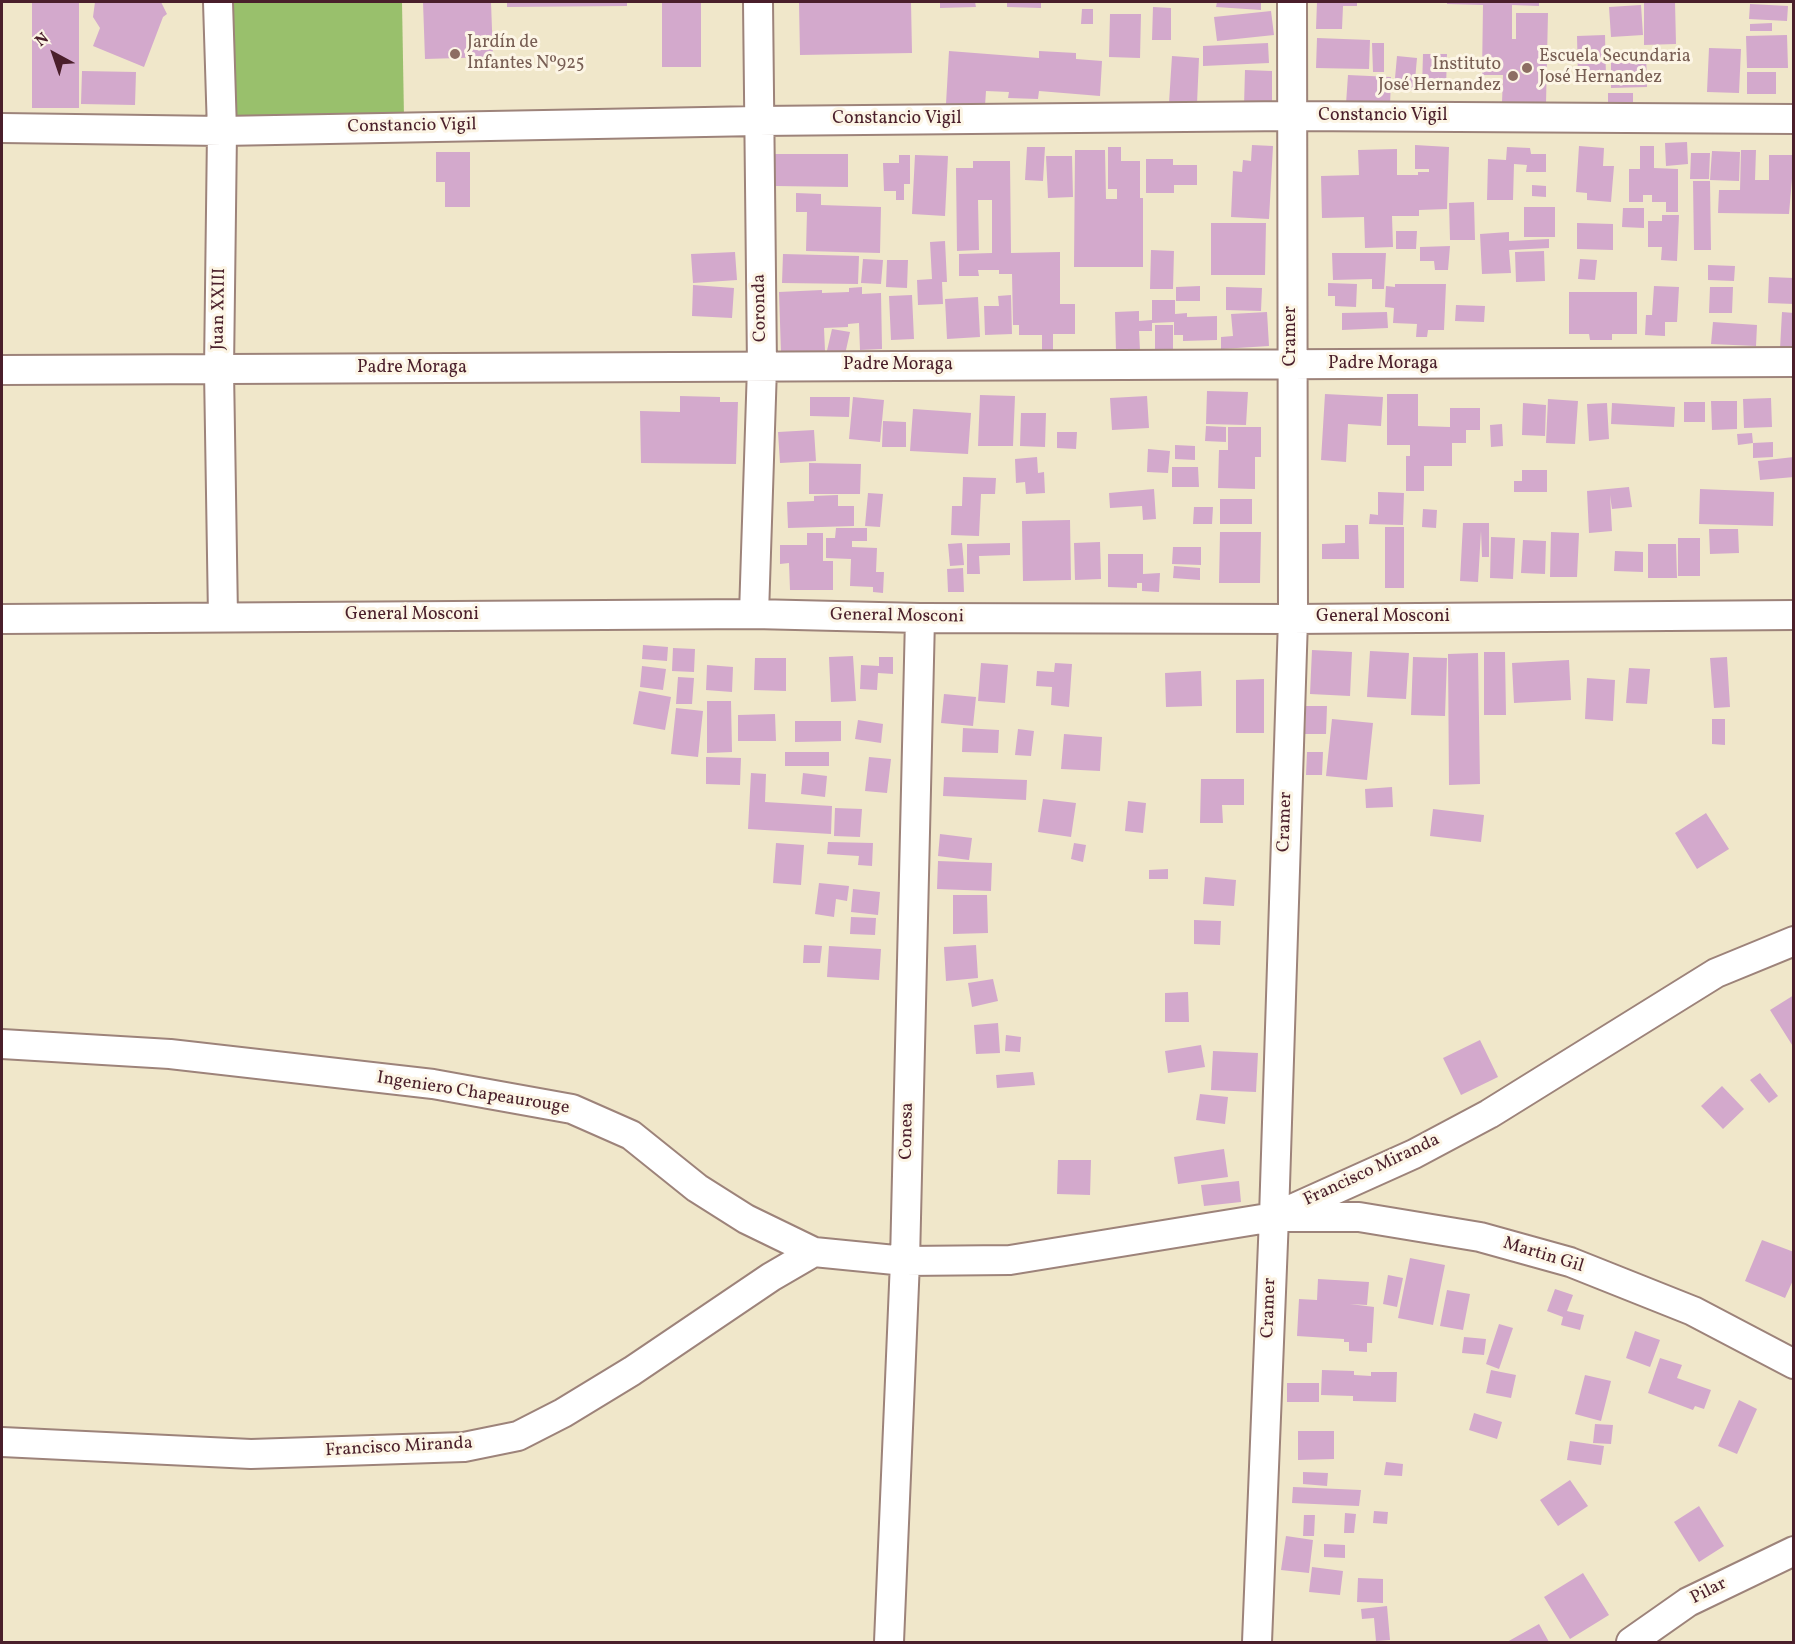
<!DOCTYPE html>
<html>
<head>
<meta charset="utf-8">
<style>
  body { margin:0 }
  #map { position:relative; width:1795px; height:1644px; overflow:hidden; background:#f0e7ca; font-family:Vollkorn,serif }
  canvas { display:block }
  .frame { position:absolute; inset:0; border:3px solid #4a1f2b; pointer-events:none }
  .north { position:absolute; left:24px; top:24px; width:60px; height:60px; -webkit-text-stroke:4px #fcf5e5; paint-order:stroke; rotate:320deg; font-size:16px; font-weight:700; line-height:24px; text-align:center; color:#4a1f2b }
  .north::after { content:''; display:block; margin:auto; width:21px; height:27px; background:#4a1f2b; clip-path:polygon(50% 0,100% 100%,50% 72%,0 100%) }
</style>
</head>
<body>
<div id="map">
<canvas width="1795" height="1644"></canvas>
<div class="frame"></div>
<div class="north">N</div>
</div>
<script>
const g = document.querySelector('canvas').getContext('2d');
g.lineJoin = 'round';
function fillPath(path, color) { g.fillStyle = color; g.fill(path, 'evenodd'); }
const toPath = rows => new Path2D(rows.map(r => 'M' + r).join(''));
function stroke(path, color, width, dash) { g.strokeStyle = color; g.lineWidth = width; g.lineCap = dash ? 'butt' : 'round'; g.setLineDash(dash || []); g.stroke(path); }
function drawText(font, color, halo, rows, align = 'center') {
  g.font = font + ' Vollkorn,serif'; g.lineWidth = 6; g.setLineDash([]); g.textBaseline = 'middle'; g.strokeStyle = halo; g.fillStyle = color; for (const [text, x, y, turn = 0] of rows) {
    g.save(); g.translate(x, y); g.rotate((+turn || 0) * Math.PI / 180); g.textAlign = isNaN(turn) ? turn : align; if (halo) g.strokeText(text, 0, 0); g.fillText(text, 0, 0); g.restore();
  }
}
fillPath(toPath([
  [230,2,402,2,404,118,233,122]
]), '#99c06c');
fillPath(toPath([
  [32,2,79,2,79,108,32,108],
  [95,2,161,2,167,14,163,17,144,67,93,46,100,28,93,17],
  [423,2,491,2,493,57,425,59],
  [507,2,627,2,627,6,507,7],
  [662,2,701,2,701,67,662,67],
  [883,2,911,2,912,53,800,55,799,3],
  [940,2,975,2,976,7,940,8],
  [1007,2,1041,2,1041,8,1007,7],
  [1217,2,1261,2,1261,10,1216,7],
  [1317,2,1357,2,1357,6,1343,6,1342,29,1316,29],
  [1447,2,1539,2,1539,6,1512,5,1512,39,1516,39,1516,13,1548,13,1546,104,1502,103,1503,75,1482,75,1483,5,1447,4],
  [1644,2,1675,2,1676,44,1644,45],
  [1750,4,1788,6,1787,21,1749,19],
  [1641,5,1643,35,1611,37,1609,7],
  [1153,7,1171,8,1171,40,1152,40],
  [1082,9,1093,9,1093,24,1081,24],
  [1271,11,1274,35,1217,41,1214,17],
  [1110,14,1141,14,1140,58,1109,57],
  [1772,23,1772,31,1750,31,1750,24],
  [1605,35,1606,78,1578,79,1577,36],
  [1787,35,1788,68,1747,68,1746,36],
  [1317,38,1370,40,1369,69,1316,68],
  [1268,43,1269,63,1203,66,1203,46],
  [1372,43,1384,43,1384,72,1373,72],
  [1709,48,1741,49,1739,93,1707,92],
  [949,51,1039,58,1039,51,1076,53,1076,59,1102,61,1100,96,1039,91,1038,99,1008,98,1009,92,986,91,985,106,946,104],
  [1646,53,1647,87,1611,88,1611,54],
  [1423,54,1447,54,1446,88,1422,88],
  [1172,56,1199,58,1197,104,1169,103],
  [1397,56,1417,58,1414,91,1394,89],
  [1245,70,1272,71,1272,106,1244,106],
  [82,71,136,72,135,105,81,104],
  [1747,72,1776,72,1776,94,1747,94],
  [1348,75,1391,77,1390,106,1346,104],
  [1608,93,1633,93,1633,105,1608,105],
  [1687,142,1688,164,1666,166,1665,143],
  [1252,145,1273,146,1269,219,1231,217,1233,171,1242,172,1243,160,1251,161],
  [1415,145,1449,147,1447,209,1419,210,1419,216,1392,216,1393,247,1365,248,1364,217,1322,218,1321,176,1359,175,1358,150,1397,149,1397,175,1418,175,1418,172,1429,172,1429,169,1415,169],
  [1579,146,1604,148,1603,166,1614,166,1611,202,1587,200,1587,193,1576,192],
  [1640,146,1654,146,1654,168,1678,169,1678,212,1666,212,1666,202,1652,202,1652,195,1643,195,1643,202,1629,202,1629,169,1640,169],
  [1027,147,1045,147,1043,181,1025,180],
  [1108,147,1121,147,1121,161,1140,161,1140,198,1143,198,1143,267,1074,267,1075,150,1105,150,1106,199,1117,199,1117,189,1108,189],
  [1507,147,1530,148,1531,154,1546,154,1546,172,1526,172,1527,165,1514,164,1513,200,1487,200,1488,159,1506,160],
  [1741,150,1756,150,1755,180,1769,180,1769,155,1794,155,1789,214,1718,213,1719,190,1740,190],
  [1712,151,1740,152,1739,181,1710,180],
  [436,152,470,152,470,207,445,207,445,182,436,182],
  [1691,153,1710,153,1709,179,1690,179],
  [775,154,848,154,848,187,775,186],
  [899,155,910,155,910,184,904,184,904,200,896,200,896,191,884,191,883,163,899,163],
  [915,155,948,156,945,216,912,214],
  [1046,156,1072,156,1073,197,1048,198],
  [1146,159,1173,159,1173,165,1197,165,1197,185,1174,185,1174,193,1146,193],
  [973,161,1010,161,1011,253,1060,252,1060,304,1075,304,1075,334,1053,334,1053,351,1042,351,1042,335,1019,335,1019,325,1013,325,1012,274,999,274,999,270,978,270,979,276,959,276,959,254,992,253,992,200,978,200,979,250,957,251,956,168,973,168],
  [1693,181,1710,181,1711,250,1694,250],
  [1532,185,1546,186,1546,197,1532,196],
  [796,193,821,194,821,205,881,207,880,253,806,251,807,212,796,212],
  [1474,202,1475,240,1450,240,1449,203],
  [1524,207,1555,207,1555,237,1524,237],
  [1623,208,1644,208,1644,228,1622,227],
  [1662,215,1679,215,1677,261,1661,260,1662,247,1648,247,1648,221,1662,221],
  [1211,223,1266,223,1265,275,1211,275],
  [1577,223,1613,224,1613,250,1577,249],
  [1396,231,1417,231,1416,249,1396,249],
  [1509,232,1509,241,1549,239,1549,248,1509,250,1511,273,1482,274,1480,234],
  [945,241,947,282,942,282,943,304,918,305,917,280,932,279,930,242],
  [1450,246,1448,270,1435,270,1434,261,1420,261,1420,247],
  [1151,250,1174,251,1173,289,1150,289],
  [1544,251,1545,281,1516,282,1515,252],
  [735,252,737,280,693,283,691,254],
  [1332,253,1386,253,1384,289,1372,289,1372,279,1333,280],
  [783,254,859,256,858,284,782,283],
  [863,259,883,260,881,284,861,283],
  [1580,259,1597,260,1595,280,1578,279],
  [887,260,908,260,907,288,886,287],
  [1708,265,1735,266,1734,281,1708,280],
  [1769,277,1794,278,1794,304,1768,303],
  [1328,283,1357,284,1356,307,1335,306,1335,296,1328,296],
  [1395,284,1446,284,1444,330,1428,330,1427,337,1416,337,1417,324,1393,323,1394,308,1385,307,1386,286,1395,287],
  [693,285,734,288,732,318,692,316],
  [1200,286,1200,301,1176,301,1176,287],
  [1654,286,1679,287,1677,322,1665,322,1665,336,1645,335,1646,315,1652,315],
  [862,287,862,294,881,293,882,349,860,350,859,323,848,324,848,327,824,328,825,351,781,353,779,292,822,290,822,293,849,292,849,288],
  [1226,287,1262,288,1261,311,1226,310],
  [1710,287,1733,287,1732,313,1709,313],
  [1569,292,1637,292,1637,334,1612,334,1612,340,1590,340,1589,334,1569,334],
  [912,295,914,339,891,340,889,296],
  [1011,295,1012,334,985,335,984,306,999,306,998,296],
  [978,297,980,337,947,339,945,299],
  [1152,300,1175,300,1175,314,1187,313,1187,317,1217,316,1217,340,1183,341,1183,335,1174,335,1174,322,1152,323,1152,331,1139,331,1140,350,1116,351,1115,312,1139,311,1139,321,1152,320],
  [1456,305,1485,306,1484,322,1455,321],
  [1267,312,1269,346,1221,349,1221,337,1233,336,1231,314],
  [1387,312,1388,328,1342,330,1342,313],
  [1782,312,1794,313,1794,349,1780,349],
  [1713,322,1757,325,1756,346,1711,344],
  [1155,325,1173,325,1173,349,1155,350],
  [832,329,850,332,844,359,826,355],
  [1207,391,1248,392,1246,425,1206,424],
  [1325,394,1383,397,1381,426,1348,424,1346,462,1321,460],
  [1387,394,1418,394,1418,426,1450,427,1450,408,1480,408,1480,430,1466,430,1466,443,1452,443,1452,466,1424,466,1424,491,1406,491,1406,456,1410,456,1410,445,1387,445],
  [980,395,1015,396,1013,446,978,446],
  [680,396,720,397,720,402,738,402,736,464,641,463,640,411,680,412],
  [1147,396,1149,428,1112,430,1110,398],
  [810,397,850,397,849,417,810,416],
  [853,397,884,400,880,442,849,439],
  [1771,398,1772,427,1744,428,1743,399],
  [1548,399,1578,401,1575,444,1546,443],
  [1711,401,1737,401,1737,429,1712,430],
  [1684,402,1705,402,1705,422,1684,422],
  [1523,403,1546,405,1545,436,1522,435],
  [1607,403,1609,439,1589,441,1587,404],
  [1612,403,1675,407,1674,427,1611,424],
  [913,409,971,413,968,454,910,451],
  [1021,413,1046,413,1045,447,1020,446],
  [883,421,906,422,906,447,882,447],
  [1502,424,1503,446,1491,447,1490,425],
  [1206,426,1226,427,1226,442,1205,441],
  [1228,427,1261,427,1261,457,1255,457,1255,489,1218,488,1219,450,1228,450],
  [814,430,816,461,780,463,778,432],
  [1057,432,1077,432,1076,449,1057,448],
  [1752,433,1753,443,1738,445,1737,434],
  [1773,442,1773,457,1753,458,1753,443],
  [1175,445,1195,446,1195,460,1175,459],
  [1148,449,1170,451,1168,473,1147,472],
  [1037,457,1038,473,1044,472,1045,493,1026,494,1025,482,1016,483,1015,459],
  [1794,457,1794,477,1760,480,1758,461],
  [809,463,861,464,860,494,809,494],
  [1172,467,1198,467,1199,487,1172,487],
  [1522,470,1547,470,1547,492,1514,492,1514,481,1522,481],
  [963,477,996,478,995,494,981,494,979,536,951,535,952,506,962,506],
  [1629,487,1632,507,1612,509,1610,495,1612,531,1589,533,1587,491],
  [1154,489,1156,519,1143,520,1142,506,1110,508,1109,493],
  [1700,489,1774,492,1773,526,1699,524],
  [1378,492,1404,493,1403,525,1369,524,1370,514,1378,515],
  [868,493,883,494,880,527,865,526],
  [838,495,838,506,854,506,854,526,788,528,787,502,814,501,814,496],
  [1220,499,1252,499,1252,524,1220,524],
  [1194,507,1213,507,1212,524,1193,524],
  [1423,509,1437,510,1436,528,1422,527],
  [1070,520,1071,580,1023,581,1022,521],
  [1463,523,1489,523,1489,557,1482,557,1481,531,1478,582,1460,581],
  [1345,525,1358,525,1359,559,1322,559,1322,544,1345,543],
  [1385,527,1404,527,1404,588,1385,588],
  [836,528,867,528,867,541,852,541,852,547,877,548,876,572,884,572,883,593,873,592,873,587,850,586,851,559,826,558,826,538,835,538],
  [1709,529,1738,529,1739,553,1710,554],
  [1220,532,1261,532,1260,583,1219,583],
  [1551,532,1579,533,1577,577,1550,577],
  [807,533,823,533,823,561,833,561,833,590,790,590,789,563,780,564,780,545,807,545],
  [1491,537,1515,538,1513,579,1490,578],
  [1678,538,1700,538,1700,576,1678,576],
  [1523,540,1546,541,1545,574,1521,573],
  [1100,542,1101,579,1075,580,1074,543],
  [962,543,964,565,950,566,948,544],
  [1010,543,1010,555,979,556,980,574,967,574,967,544],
  [1648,544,1676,544,1677,578,1648,578],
  [1173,547,1201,547,1201,565,1172,564],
  [1615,551,1643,552,1643,572,1614,571],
  [1108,554,1143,554,1143,574,1160,573,1159,592,1142,591,1142,583,1137,583,1137,588,1108,587],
  [1174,566,1200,568,1200,580,1173,578],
  [963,568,964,592,948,592,947,569],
  [643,645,668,647,667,661,642,659],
  [673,648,695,649,694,672,672,671],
  [1312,650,1352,652,1350,696,1310,694],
  [1370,651,1409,653,1406,699,1367,697],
  [1484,652,1505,652,1506,715,1484,715],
  [1478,653,1480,784,1449,785,1448,654],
  [853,656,856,701,831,702,829,657],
  [879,657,893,657,893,674,878,673,877,690,860,689,861,665,879,666],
  [1413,657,1447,658,1445,716,1411,715],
  [1727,657,1730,707,1714,708,1710,658],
  [755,658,786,658,786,691,754,690],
  [1569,660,1571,700,1514,703,1512,663],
  [981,663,1008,665,1005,703,978,701],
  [1055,663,1072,664,1069,707,1051,705,1052,687,1036,686,1037,671,1054,672],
  [707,665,733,667,732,692,706,690],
  [642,666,666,669,663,690,640,687],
  [1629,668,1650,669,1647,704,1626,703],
  [1201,671,1202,706,1166,707,1165,673],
  [678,677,694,678,692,704,676,704],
  [1587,678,1615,680,1613,721,1585,719],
  [1264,679,1264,733,1236,733,1236,680],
  [639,691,671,697,665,730,633,724],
  [944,694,976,697,973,726,941,723],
  [707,701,731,701,732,752,707,753],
  [1306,706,1327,706,1326,734,1305,734],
  [676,708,703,711,698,757,671,754],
  [775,714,776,741,738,741,738,715],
  [1332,719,1373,723,1367,780,1326,776],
  [1712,719,1725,719,1725,745,1712,744],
  [858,720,883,724,881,743,855,739],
  [795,721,841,721,841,741,795,742],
  [963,728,999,730,998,753,962,752],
  [1018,729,1034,731,1031,756,1015,755],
  [1064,734,1102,737,1100,771,1061,769],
  [785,752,829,752,829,766,785,766],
  [1307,752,1323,752,1322,775,1306,775],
  [706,757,741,758,740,785,706,784],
  [869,757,891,759,887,793,865,791],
  [751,773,766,774,765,802,832,806,831,834,748,829],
  [803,773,827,776,825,797,801,794],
  [944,777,1027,780,1026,800,943,796],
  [1201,779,1244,779,1244,805,1222,805,1223,823,1200,823],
  [1392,787,1393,807,1366,808,1365,789],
  [1043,799,1076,803,1071,837,1038,832],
  [1128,801,1146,803,1143,833,1125,831],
  [835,808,862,809,860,837,834,836],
  [1433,809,1484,815,1481,842,1430,836],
  [1706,813,1729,849,1697,869,1675,833],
  [940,834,972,838,969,860,938,856],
  [828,842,873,843,872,866,858,865,859,856,827,854],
  [776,843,804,845,801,885,773,883],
  [1074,843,1086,845,1083,862,1071,859],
  [938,861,992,863,991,891,937,889],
  [1168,869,1168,879,1149,879,1149,870],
  [1205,877,1236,880,1234,906,1203,904],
  [819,883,849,886,847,901,836,899,834,917,815,914],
  [853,889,880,892,878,915,851,912],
  [953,895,987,895,988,933,953,934],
  [851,917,876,918,875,935,850,934],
  [1194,920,1221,921,1220,945,1194,944],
  [804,945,822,946,820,963,803,963],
  [976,945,978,978,946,981,944,947],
  [829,946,881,949,879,980,827,977],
  [993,979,998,1001,972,1007,968,983],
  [1188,992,1189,1022,1165,1022,1165,993],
  [1794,995,1794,1048,1770,1010],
  [998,1023,1000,1053,976,1054,974,1025],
  [1006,1035,1021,1037,1020,1052,1005,1051],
  [1480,1040,1498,1077,1461,1095,1443,1058],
  [1201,1045,1205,1067,1168,1073,1165,1051],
  [1213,1051,1258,1053,1256,1092,1211,1090],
  [1033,1072,1035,1085,997,1088,996,1075],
  [1760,1073,1778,1096,1769,1103,1750,1080],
  [1722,1086,1744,1109,1723,1129,1701,1106],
  [1200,1094,1228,1097,1225,1124,1196,1120],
  [1224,1149,1228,1177,1178,1184,1174,1157],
  [1058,1160,1091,1160,1090,1195,1057,1194],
  [1239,1181,1241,1202,1204,1206,1201,1185],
  [1762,1240,1794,1252,1794,1278,1785,1298,1745,1281],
  [1410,1258,1445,1265,1433,1325,1398,1318],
  [1388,1275,1403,1278,1397,1307,1383,1304],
  [1318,1279,1369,1282,1367,1305,1350,1304,1374,1307,1372,1343,1367,1343,1367,1352,1349,1351,1349,1342,1344,1342,1344,1339,1297,1336,1299,1299,1317,1300],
  [1555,1289,1573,1295,1567,1311,1584,1315,1580,1330,1561,1325,1563,1317,1547,1311],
  [1447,1290,1470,1294,1463,1330,1440,1326],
  [1499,1324,1513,1328,1499,1369,1486,1364],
  [1635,1331,1660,1340,1650,1367,1626,1358],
  [1464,1337,1486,1339,1484,1355,1462,1353],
  [1660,1358,1682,1365,1677,1378,1711,1390,1704,1409,1695,1406,1693,1410,1648,1393],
  [1322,1370,1354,1371,1354,1375,1371,1376,1371,1372,1397,1372,1396,1402,1353,1401,1353,1396,1321,1395],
  [1491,1370,1516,1375,1511,1398,1486,1393],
  [1585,1375,1611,1381,1601,1421,1575,1414],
  [1287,1383,1319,1383,1319,1402,1287,1402],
  [1739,1400,1757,1409,1737,1454,1718,1446],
  [1474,1413,1502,1422,1497,1439,1469,1430],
  [1595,1424,1613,1425,1611,1444,1593,1443],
  [1298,1431,1334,1431,1334,1459,1298,1460],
  [1570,1441,1604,1446,1601,1465,1567,1460],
  [1386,1462,1403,1464,1402,1476,1384,1475],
  [1303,1472,1328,1473,1327,1486,1303,1484],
  [1570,1480,1588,1506,1558,1526,1540,1500],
  [1293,1487,1361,1490,1359,1506,1292,1503],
  [1699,1506,1724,1546,1699,1562,1674,1522],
  [1374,1511,1388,1512,1387,1524,1373,1523],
  [1345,1513,1356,1514,1354,1533,1344,1533],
  [1304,1515,1315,1515,1314,1536,1303,1536],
  [1286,1536,1313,1540,1309,1573,1281,1570],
  [1324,1544,1345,1545,1345,1558,1324,1557],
  [1312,1567,1343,1571,1340,1595,1309,1592],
  [1583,1573,1609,1615,1570,1639,1544,1597],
  [1358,1578,1383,1579,1383,1603,1357,1602],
  [1387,1606,1390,1640,1376,1641,1374,1618,1362,1619,1361,1609],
  [1539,1624,1549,1642,1507,1642]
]), '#d3a9cc');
const minor = toPath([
  [218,2,222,131,219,370,223,617],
  [2,128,222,131,758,121,1291,116,1794,119],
  [2,370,1794,362],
  [754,614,762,367,758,2],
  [2,619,754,614,920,618,1293,619,1794,615],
  [2,1044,170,1054,433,1084,572,1109,631,1135,697,1188,746,1219,814,1252,905,1261,1010,1260,1274,1217,1414,1154,1489,1114,1716,973,1794,941],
  [1285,1217,1359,1217,1480,1237,1570,1262,1693,1311,1794,1364],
  [2,1442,251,1454,464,1447,518,1436,563,1413,632,1371,771,1277,814,1252],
  [889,1642,905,1261,920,618],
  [1257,1642,1274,1217,1293,619,1292,2],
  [1631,1642,1688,1602,1794,1551]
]);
stroke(minor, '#9d837a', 32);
stroke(minor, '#fff', 28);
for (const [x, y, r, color] of [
  [455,54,6,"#8d6e63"],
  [1527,68,6,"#8d6e63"],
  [1513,76,6,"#8d6e63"]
]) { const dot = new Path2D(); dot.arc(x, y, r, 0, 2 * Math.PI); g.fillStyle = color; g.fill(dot); stroke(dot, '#fcf5e5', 2); }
drawText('18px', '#785e54', '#fcf5e5', [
  ["Jardín de",467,44],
  ["Infantes Nº925",467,65],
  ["Escuela Secundaria",1539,58],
  ["José Hernandez",1539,79],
  ["Instituto",1501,66,"right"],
  ["José Hernandez",1501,87,"right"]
], 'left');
drawText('18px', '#4a1f2b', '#fcf5e5', [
  ["Constancio Vigil",1383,117],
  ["Constancio Vigil",897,120],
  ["Constancio Vigil",412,127,-1],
  ["Coronda",761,308,-91],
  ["Juan XXIII",220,309,-89],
  ["Cramer",1292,336,-90],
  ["Padre Moraga",1383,365],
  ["Padre Moraga",898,366],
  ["Padre Moraga",412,369],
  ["General Mosconi",412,616],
  ["General Mosconi",897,617,1],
  ["General Mosconi",1383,618],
  ["Cramer",1286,822,-88],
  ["Ingeniero Chapeaurouge",473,1094,9],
  ["Conesa",908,1131,-89],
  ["Francisco Miranda",1372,1171,-25],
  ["Martin Gil",1543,1256,17],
  ["Cramer",1270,1308,-88],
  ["Francisco Miranda",399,1448,-3],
  ["Pilar",1709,1592,-27]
]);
</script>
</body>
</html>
